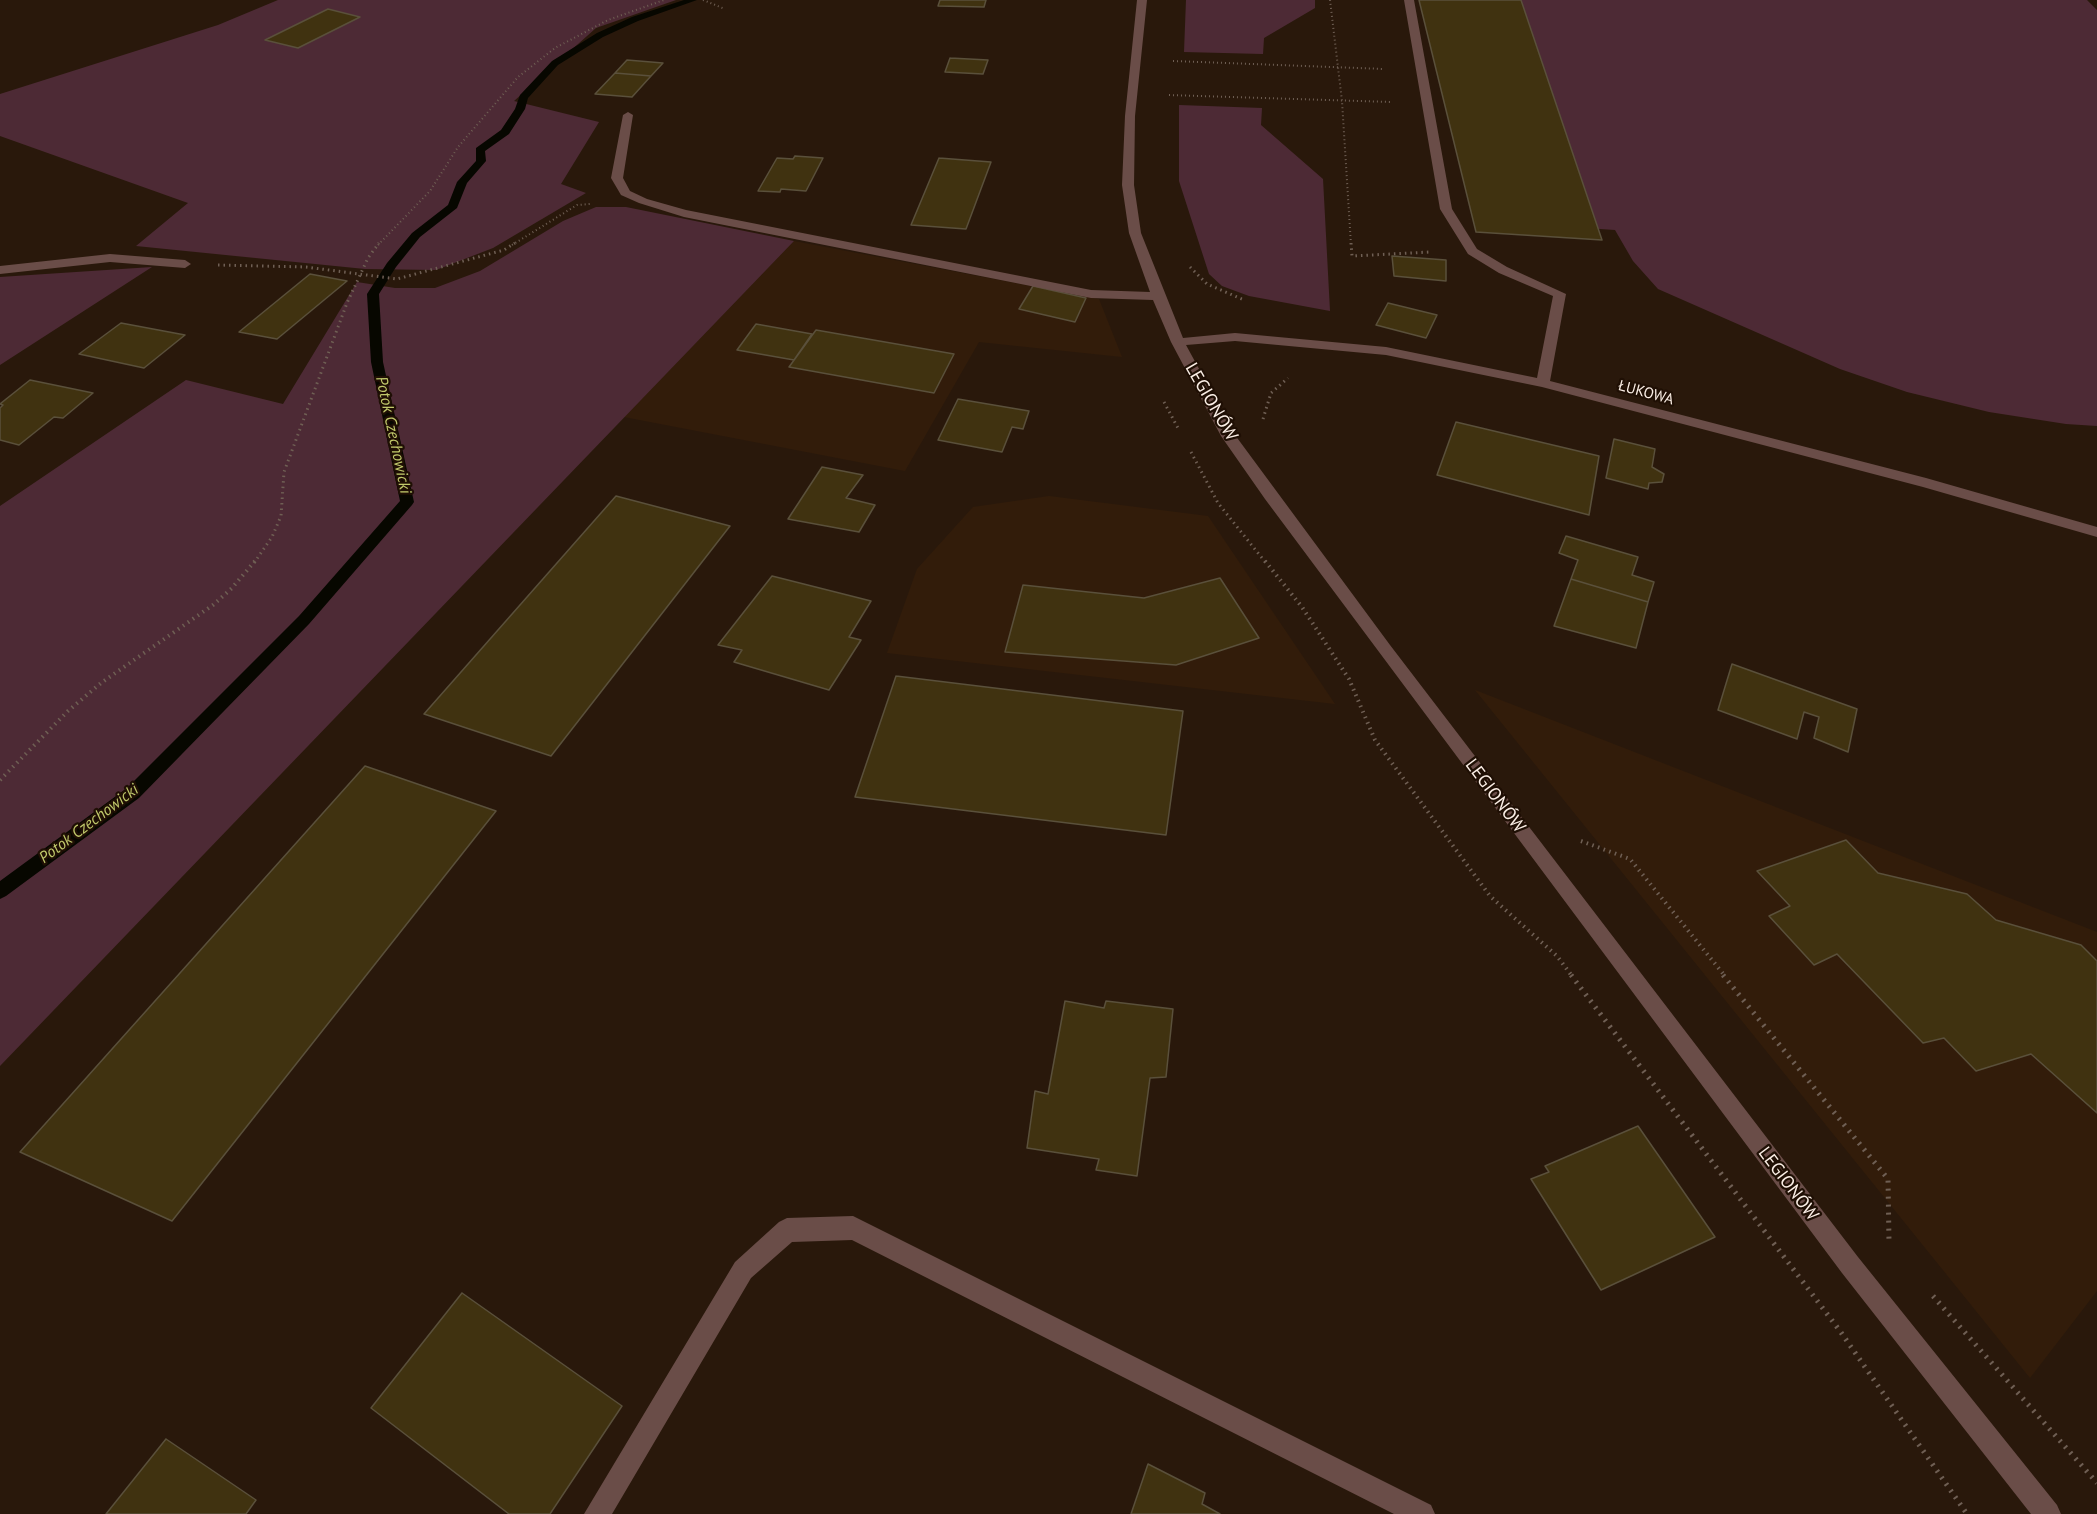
<!DOCTYPE html>
<html>
<head>
<meta charset="utf-8">
<style>
  body { margin:0 }
  canvas { display:block; background:#29180b }
</style>
</head>
<body>
<canvas width="2097" height="1514"></canvas>
<script>
const g = document.querySelector('canvas').getContext('2d');
g.lineJoin = 'round';
function fillPath(path, color) { g.fillStyle = color; g.fill(path, 'evenodd'); }
const toPath = rows => new Path2D(rows.map(r => 'M' + r).join(''));
function stroke(path, color, width, dash) { g.strokeStyle = color; g.lineWidth = width; g.lineCap = dash ? 'butt' : 'round'; g.setLineDash(dash || []); g.stroke(path); }
function drawText(font, color, halo, rows, align = 'center') {
  g.font = font + ' "PT Sans",sans-serif'; g.lineWidth = 4.5; g.setLineDash([]); g.textBaseline = 'middle'; g.strokeStyle = halo; g.fillStyle = color; for (const [text, x, y, turn = 0] of rows) {
    g.save(); g.translate(x, y); g.rotate((+turn || 0) * Math.PI / 180); g.textAlign = isNaN(turn) ? turn : align; if (halo) g.strokeText(text, 0, 0); g.fillText(text, 0, 0); g.restore();
  }
}
fillPath(toPath([
  [794,241,1099,299,1122,357,979,342,905,471,624,417],
  [1049,496,1208,516,1335,704,887,653,917,569,973,507],
  [1475,690,2097,932,2097,1291,2030,1378]
]), '#321c0a');
fillPath(toPath([
  [278,0,676,0,596,28,514,101,599,122,561,184,586,193,493,248,436,270,365,269,136,246,188,203,0,136,0,94,218,25],
  [1186,0,1315,0,1315,8,1264,38,1263,54,1184,52],
  [1477,0,2087,0,2097,10,2097,426,2066,424,1989,412,1907,392,1840,369,1658,289,1633,261,1615,230,1542,225],
  [1179,105,1262,108,1261,125,1323,179,1330,311,1249,296,1222,286,1209,274,1179,181],
  [596,207,626,207,794,241,0,1066,0,506,186,380,283,404,357,282,395,288,435,288,480,271,563,221],
  [152,267,0,365,0,277]
]), '#4d2a35');
fillPath(toPath([
  [684,0,697,0,638,21,603,37,558,65,528,98,525,109,509,134,485,151,486,161,467,183,457,208,420,237,396,267,379,294,383,362,414,502,412,505,309,624,139,798,6,896,0,899,0,881,127,788,299,616,400,501,371,362,367,294,387,263,412,233,448,205,457,182,476,161,476,148,501,130,515,109,520,95,552,61,597,33,632,17,684,0]
]), '#070700');
const building = toPath([
  [940,0,986,0,984,7,938,6,940,0],
  [1419,0,1521,0,1602,240,1476,232,1419,0],
  [328,9,360,17,298,48,265,40,328,9],
  [950,58,988,60,983,74,945,72,950,58],
  [627,60,663,63,651,76,615,73,627,60],
  [615,73,651,76,632,97,595,94,615,73],
  [795,156,823,158,806,191,781,189,780,192,758,191,777,158,793,159,795,156],
  [939,158,991,162,966,229,911,225,939,158],
  [1392,256,1446,260,1446,281,1394,276,1392,256],
  [310,274,347,281,277,339,239,332,310,274],
  [1033,286,1086,298,1075,322,1019,309,1033,286],
  [1388,303,1437,315,1426,338,1376,325,1388,303],
  [121,323,185,335,144,368,79,354,121,323],
  [756,324,812,334,794,360,737,350,756,324],
  [816,330,954,354,934,393,789,367,816,330],
  [30,380,93,393,63,418,54,417,19,445,0,440,0,408,3,405,0,404,30,380],
  [958,399,1029,411,1023,429,1012,427,1002,452,938,440,958,399],
  [1456,422,1599,456,1589,515,1437,475,1456,422],
  [1614,439,1655,449,1652,467,1664,474,1662,482,1649,483,1648,489,1606,478,1614,439],
  [822,467,863,475,846,498,875,505,859,532,788,519,822,467],
  [616,496,730,526,551,756,424,714,616,496],
  [1566,536,1638,557,1632,575,1654,582,1648,602,1571,579,1578,560,1559,553,1566,536],
  [772,576,871,601,849,637,861,640,829,690,734,662,742,650,718,645,772,576],
  [1220,578,1259,638,1176,665,1005,652,1023,585,1144,598,1220,578],
  [1571,579,1648,602,1636,648,1554,626,1571,579],
  [1732,664,1857,709,1848,752,1814,738,1819,717,1804,712,1797,739,1718,710,1732,664],
  [896,676,1183,711,1166,835,855,797,896,676],
  [365,766,496,811,172,1221,20,1152,365,766],
  [1846,840,1878,873,1967,894,1996,920,2081,945,2097,961,2097,1113,2031,1054,1976,1071,1944,1038,1923,1043,1837,954,1814,965,1769,916,1790,906,1757,871,1846,840],
  [1065,1001,1104,1008,1106,1001,1173,1009,1166,1077,1150,1078,1137,1176,1096,1170,1099,1159,1027,1148,1035,1091,1048,1094,1065,1001],
  [1638,1126,1715,1237,1601,1290,1531,1179,1549,1172,1545,1166,1638,1126],
  [462,1293,622,1406,550,1514,509,1514,371,1408,462,1293],
  [166,1439,256,1500,246,1514,106,1514,166,1439],
  [1148,1464,1205,1493,1202,1504,1220,1514,1131,1514,1148,1464]
]);
fillPath(building, '#403210');
stroke(building, '#5a503b', 1.5);
stroke(toPath([
  [703,0,725,9],
  [1330,0,1342,101,1351,245],
  [1173,61,1384,69],
  [1169,95,1390,102],
  [378,245,430,191,458,147,518,77,555,48,608,20,664,0],
  [512,245,577,205,590,204]
]), '#6f5f54', 2, [1, 3]);
stroke(toPath([
  [1351,243,1352,256,1430,252],
  [218,265,306,267,397,279,504,250,515,243],
  [1190,267,1207,284,1244,300],
  [1164,402,1179,430],
  [1263,419,1271,393,1288,378],
  [1191,452,1218,503,1266,563],
  [254,563,272,537,281,516,284,472,347,303,368,258,379,243]
]), '#6f5f54', 3, [1.5, 4]);
stroke(toPath([
  [1265,561,1302,607,1349,679,1375,740,1490,896,1557,956,1572,976],
  [0,780,68,711,101,683,213,605,232,588,255,561],
  [1581,841,1630,859,1725,976]
]), '#6f5f54', 4, [1.5, 4.5]);
stroke(toPath([
  [1571,975,1840,1331,1967,1514],
  [1723,975,1888,1179,1889,1242],
  [1933,1296,2097,1483]
]), '#6f5f54', 5, [2, 6]);
fillPath(toPath([
  [1137,0,1147,0,1135,116,1134,185,1141,233,1183,338,1235,333,1386,347,1537,378,1553,296,1499,273,1468,254,1440,209,1404,0,1414,0,1452,209,1477,249,1507,267,1566,294,1550,381,1926,478,2097,527,2097,537,1923,487,1542,387,1386,355,1235,341,1186,345,1235,435,1390,645,1858,1257,2057,1505,2061,1514,2031,1514,1842,1273,1265,499,1221,436,1171,342,1153,300,1091,298,684,217,639,203,621,195,611,178,623,115,628,112,633,115,623,178,630,191,647,199,686,210,1091,290,1150,292,1129,233,1122,185,1125,116,1137,0],
  [110,254,185,260,191,264,185,268,110,262,0,274,0,266,110,254],
  [853,1216,1431,1505,1435,1514,1394,1514,852,1240,792,1242,751,1278,612,1514,584,1514,735,1262,779,1222,787,1218,853,1216]
]), '#6a4d48');
drawText('15px', '#fbefe6', '#1f0f04', [
  ["ŁUKOWA",1646,393,15]
]);
drawText('italic 16px', '#c1c96b', '#1f0f04', [
  ["Potok Czechowicki",393,435,78],
  ["Potok Czechowicki",89,824,-37]
]);
drawText('18px', '#fbefe6', '#1f0f04', [
  ["LEGIONÓW",1211,402,60],
  ["LEGIONÓW",1495,796,53],
  ["LEGIONÓW",1788,1184,53]
]);
</script>
</body>
</html>
